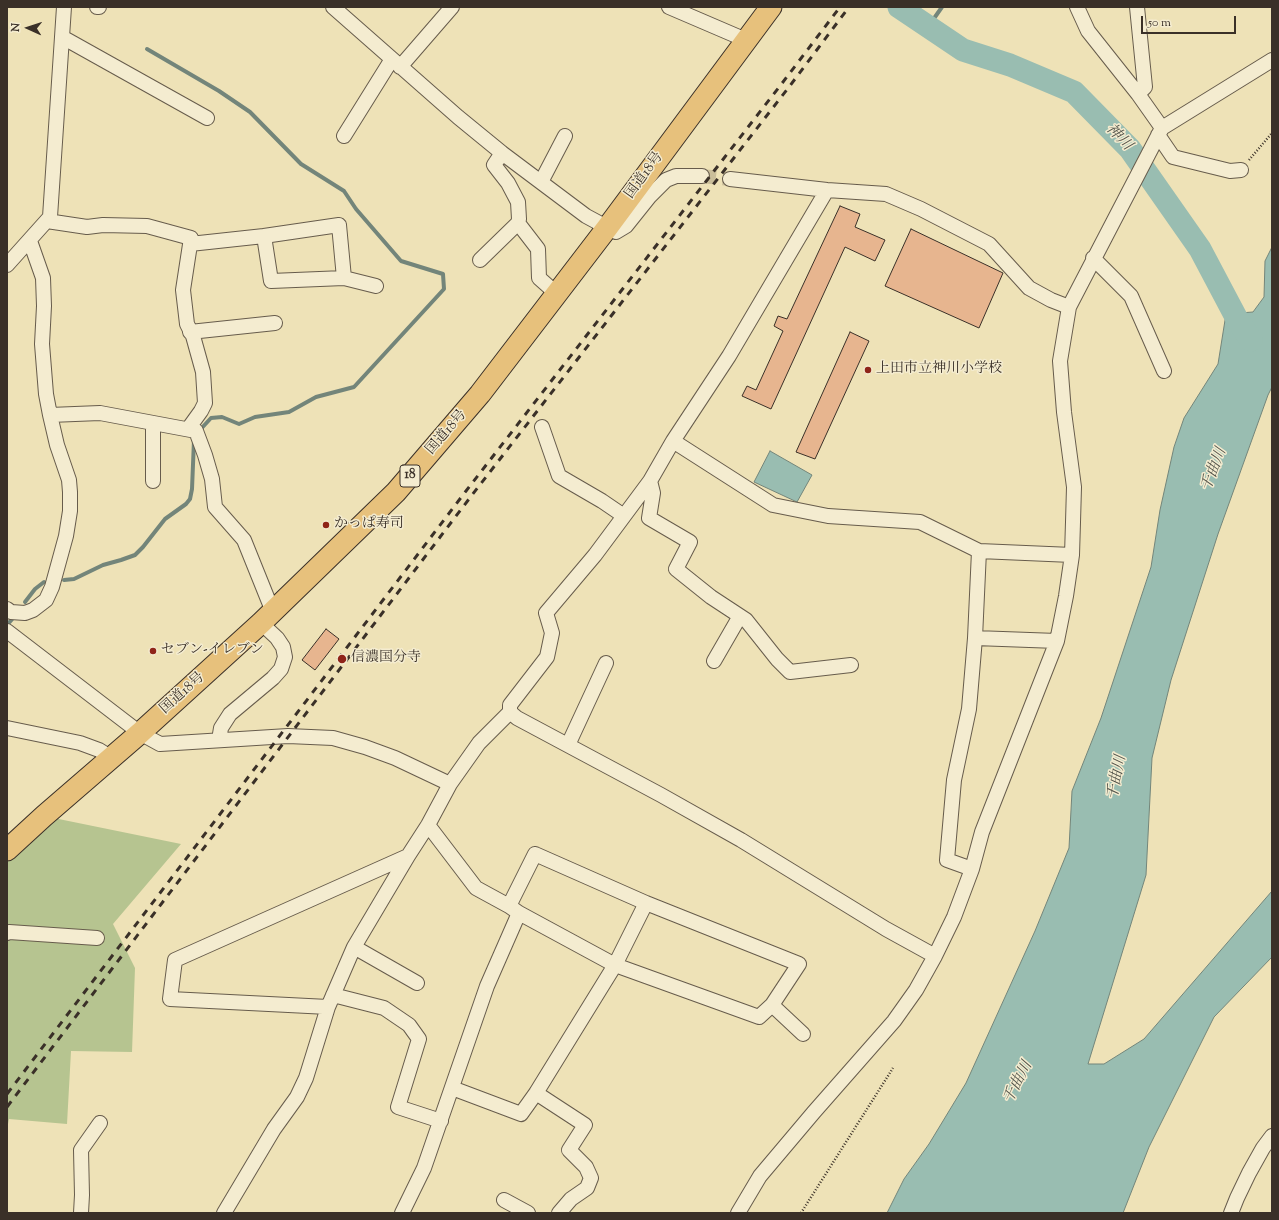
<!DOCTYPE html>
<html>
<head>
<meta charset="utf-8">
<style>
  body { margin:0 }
  #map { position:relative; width:1279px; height:1220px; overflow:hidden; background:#eee2b7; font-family:"Sorts Mill Goudy",serif }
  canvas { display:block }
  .frame { position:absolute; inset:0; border:8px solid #3a3028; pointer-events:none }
  .north { position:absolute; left:8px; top:8px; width:40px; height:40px; -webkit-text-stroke:3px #f4ecd0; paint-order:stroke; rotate:273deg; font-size:11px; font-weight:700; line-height:16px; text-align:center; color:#3a3028 }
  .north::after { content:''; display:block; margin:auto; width:14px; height:18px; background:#3a3028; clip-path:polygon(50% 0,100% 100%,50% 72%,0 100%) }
  .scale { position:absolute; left:1141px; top:16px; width:95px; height:18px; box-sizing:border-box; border:2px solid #3a3028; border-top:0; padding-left:5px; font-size:12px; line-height:14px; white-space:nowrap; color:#3a3028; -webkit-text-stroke:3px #f4ecd0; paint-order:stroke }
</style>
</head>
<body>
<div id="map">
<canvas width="1279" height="1220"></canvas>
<div class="frame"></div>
<div class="north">N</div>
<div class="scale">50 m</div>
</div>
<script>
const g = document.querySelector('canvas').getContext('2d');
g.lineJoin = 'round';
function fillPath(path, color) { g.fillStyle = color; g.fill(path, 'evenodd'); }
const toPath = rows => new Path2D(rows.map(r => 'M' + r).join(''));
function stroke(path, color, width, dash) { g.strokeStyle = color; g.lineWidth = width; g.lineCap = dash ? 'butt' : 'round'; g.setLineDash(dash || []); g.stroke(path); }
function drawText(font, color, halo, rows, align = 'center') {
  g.font = font + ' "Sorts Mill Goudy","Noto Serif JP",serif'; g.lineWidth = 3; g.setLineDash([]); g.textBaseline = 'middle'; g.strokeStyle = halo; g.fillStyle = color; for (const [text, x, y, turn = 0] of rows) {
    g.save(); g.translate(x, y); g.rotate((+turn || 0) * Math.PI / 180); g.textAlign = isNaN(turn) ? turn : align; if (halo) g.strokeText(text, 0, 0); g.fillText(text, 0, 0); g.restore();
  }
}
fillPath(toPath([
  [44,816,181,844,113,924,135,968,132,1052,71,1051,67,1124,9,1119,7,1129,7,849]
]), '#b6c490');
const water = toPath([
  [1272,247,1272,387,1268,395,1218,534,1171,680,1152,758,1146,875,1088,1064,1104,1064,1144,1039,1272,891,1272,957,1214,1017,1149,1147,1123,1213,887,1213,904,1179,929,1144,966,1083,1035,931,1069,848,1072,791,1101,718,1151,567,1160,510,1174,447,1184,418,1218,364,1226,314,1253,312,1264,297,1265,261,1272,247],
  [770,451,812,475,797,502,754,482,770,451]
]);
fillPath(water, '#99bdb1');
stroke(water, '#73857a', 1);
stroke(toPath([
  [928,27,942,7],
  [147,49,219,91,250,112,301,164,344,191,356,209,401,261,443,274,444,289,354,387,316,397,289,412,255,417,239,424,222,417,211,418,199,431],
  [64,580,74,579,103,565,121,560,135,555,143,547,165,519,186,504,190,499,192,489,194,440],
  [25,602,35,589,44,582],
  [7,625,14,617]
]), '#73857a', 4);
stroke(toPath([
  [899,7,963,50,1010,65,1074,92,1130,149,1200,249,1237,319,1251,340]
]), '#99bdb1', 23);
const building = toPath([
  [840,206,860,214,855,227,885,240,875,261,845,247,771,409,742,396,747,386,756,390,783,331,774,326,778,316,787,319,840,206],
  [911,229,1003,273,979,328,885,286,911,229],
  [850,332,869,341,815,459,796,452,850,332],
  [326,629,339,639,315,670,302,660,326,629]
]);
fillPath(building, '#e7b58f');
stroke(building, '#3a3028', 1);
stroke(toPath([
  [702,176,730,179]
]), '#cabe9a', 14, [14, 7]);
const minor = toPath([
  [97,7,99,7],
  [333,7,458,117,502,153,586,216,612,230,616,232,626,226,650,196,666,180,676,176,702,176],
  [669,7,746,40],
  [1077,7,1088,31,1138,94,1162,128],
  [1137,7,1145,87,1138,94],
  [62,37,207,118],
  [400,67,452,7],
  [1158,135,1173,157,1230,171,1241,170],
  [344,136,392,59],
  [730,179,827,190,886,194,921,209,989,244,1029,288,1051,300,1069,307],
  [541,182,565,136],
  [47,221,87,227,103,225,147,226,191,238,183,290,187,324,193,336,203,372,205,403,201,411,188,429],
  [518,223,538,249,539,278,557,294],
  [264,236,271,281,344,278,376,286],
  [30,241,43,278,44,306,42,344,46,394,50,415,100,413,196,431,205,455,212,479,215,507,244,540,273,612],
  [190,244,264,236,339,225,344,278],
  [1093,258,1131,296,1164,371],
  [480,260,518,223,519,219,518,202,508,183,494,165,502,153],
  [7,265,50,217,64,7],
  [190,332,275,323],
  [153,423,153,481],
  [542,427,559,476,602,501,624,516],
  [673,441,773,505,828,516,920,522,979,551],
  [650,481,653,493,649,518,690,542,676,569,711,597,746,620,777,659,790,672,851,665],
  [7,609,11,612,25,613,33,610,46,600,52,587,66,536,70,511,70,492,69,480,57,445,50,415],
  [7,631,140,733,160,744,288,736,333,738,365,747,395,758,450,784],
  [975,638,979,551,1072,555],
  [714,661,740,616],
  [510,712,517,718,661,795,741,840,886,929,935,956],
  [7,728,80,743,99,750,112,758],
  [219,740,221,728,230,714,273,678,281,669,285,657,283,647,277,638,261,623],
  [568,745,606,663],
  [428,825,476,888,509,906],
  [535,854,646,903,799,964,772,1005,759,1017,615,965,519,913,509,906,535,854],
  [972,869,947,860,954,780,969,709,975,638,1057,641],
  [7,933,9,932,97,938],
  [354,947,417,983],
  [333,995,384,1008,409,1025,419,1039,398,1107,441,1121],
  [772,1005,803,1034],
  [328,1007,170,999,175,960,408,856],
  [452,1088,521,1114,536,1093,615,965,646,903],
  [536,1093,585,1125,569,1150,586,1167,591,1178,587,1188,571,1199,559,1213],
  [504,1200,528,1213],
  [81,1213,82,1195,81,1150,100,1123],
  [224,1213,274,1129,297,1097,306,1078,328,1007,354,947,408,856,428,825,450,784,479,743,510,712,510,705,547,657,552,633,546,613,595,555,650,481,673,441,729,356,827,190],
  [402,1213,424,1168,487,986,519,913],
  [738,1213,760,1176,814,1112,894,1021,916,990,935,956,954,917,972,869,982,832,1057,641,1066,596,1072,555,1073,522,1074,487,1064,412,1060,361,1069,307,1162,128,1272,60],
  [1231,1213,1237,1198,1249,1173,1263,1148,1272,1136]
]);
const highway = toPath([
  [7,850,44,816,140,733,261,623,396,492,480,394,607,228,771,7]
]);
stroke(minor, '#675c4c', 16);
stroke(highway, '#3a3028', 23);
stroke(toPath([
  [1249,160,1272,133],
  [801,1213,893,1068]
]), '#3a3028', 2.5, [1, 2]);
stroke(minor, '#f4ecd0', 14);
stroke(highway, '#e7c17c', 21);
stroke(toPath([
  [7,1094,466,491,783,82,840,7],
  [7,1107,472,495,789,87,849,7]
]), '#3a3028', 3, [7, 7]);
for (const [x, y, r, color] of [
  [868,370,4,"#8f2418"],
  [326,525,4,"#8f2418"],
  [153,651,4,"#8f2418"],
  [342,659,5,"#8f2418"]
]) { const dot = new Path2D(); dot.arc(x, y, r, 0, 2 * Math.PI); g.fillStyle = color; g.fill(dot); stroke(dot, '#f4ecd0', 1.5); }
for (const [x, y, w] of [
  [410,476,20]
]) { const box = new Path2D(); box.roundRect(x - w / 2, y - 11, w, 22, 3); g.fillStyle = '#f4ecd0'; g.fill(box); stroke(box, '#3a3028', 1); }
drawText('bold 13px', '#3a3028', null, [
  ["18",410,476]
]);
drawText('14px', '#3a3028', '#f4ecd0', [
  ["国道18号",645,176,-54],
  ["国道18号",447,433,-49],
  ["国道18号",183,694,-42]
]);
drawText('14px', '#3a3028', '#f4ecd0', [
  ["上田市立神川小学校",876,370],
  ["かっぱ寿司",334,525],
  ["セブン-イレブン",161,651],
  ["信濃国分寺",351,659]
], 'left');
drawText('italic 15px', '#52534a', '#f4ecd0', [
  ["神川",1118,138,46],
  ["千曲川",1215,470,-69],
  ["千曲川",1118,778,-79],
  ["千曲川",1019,1083,-63]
]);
</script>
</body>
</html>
